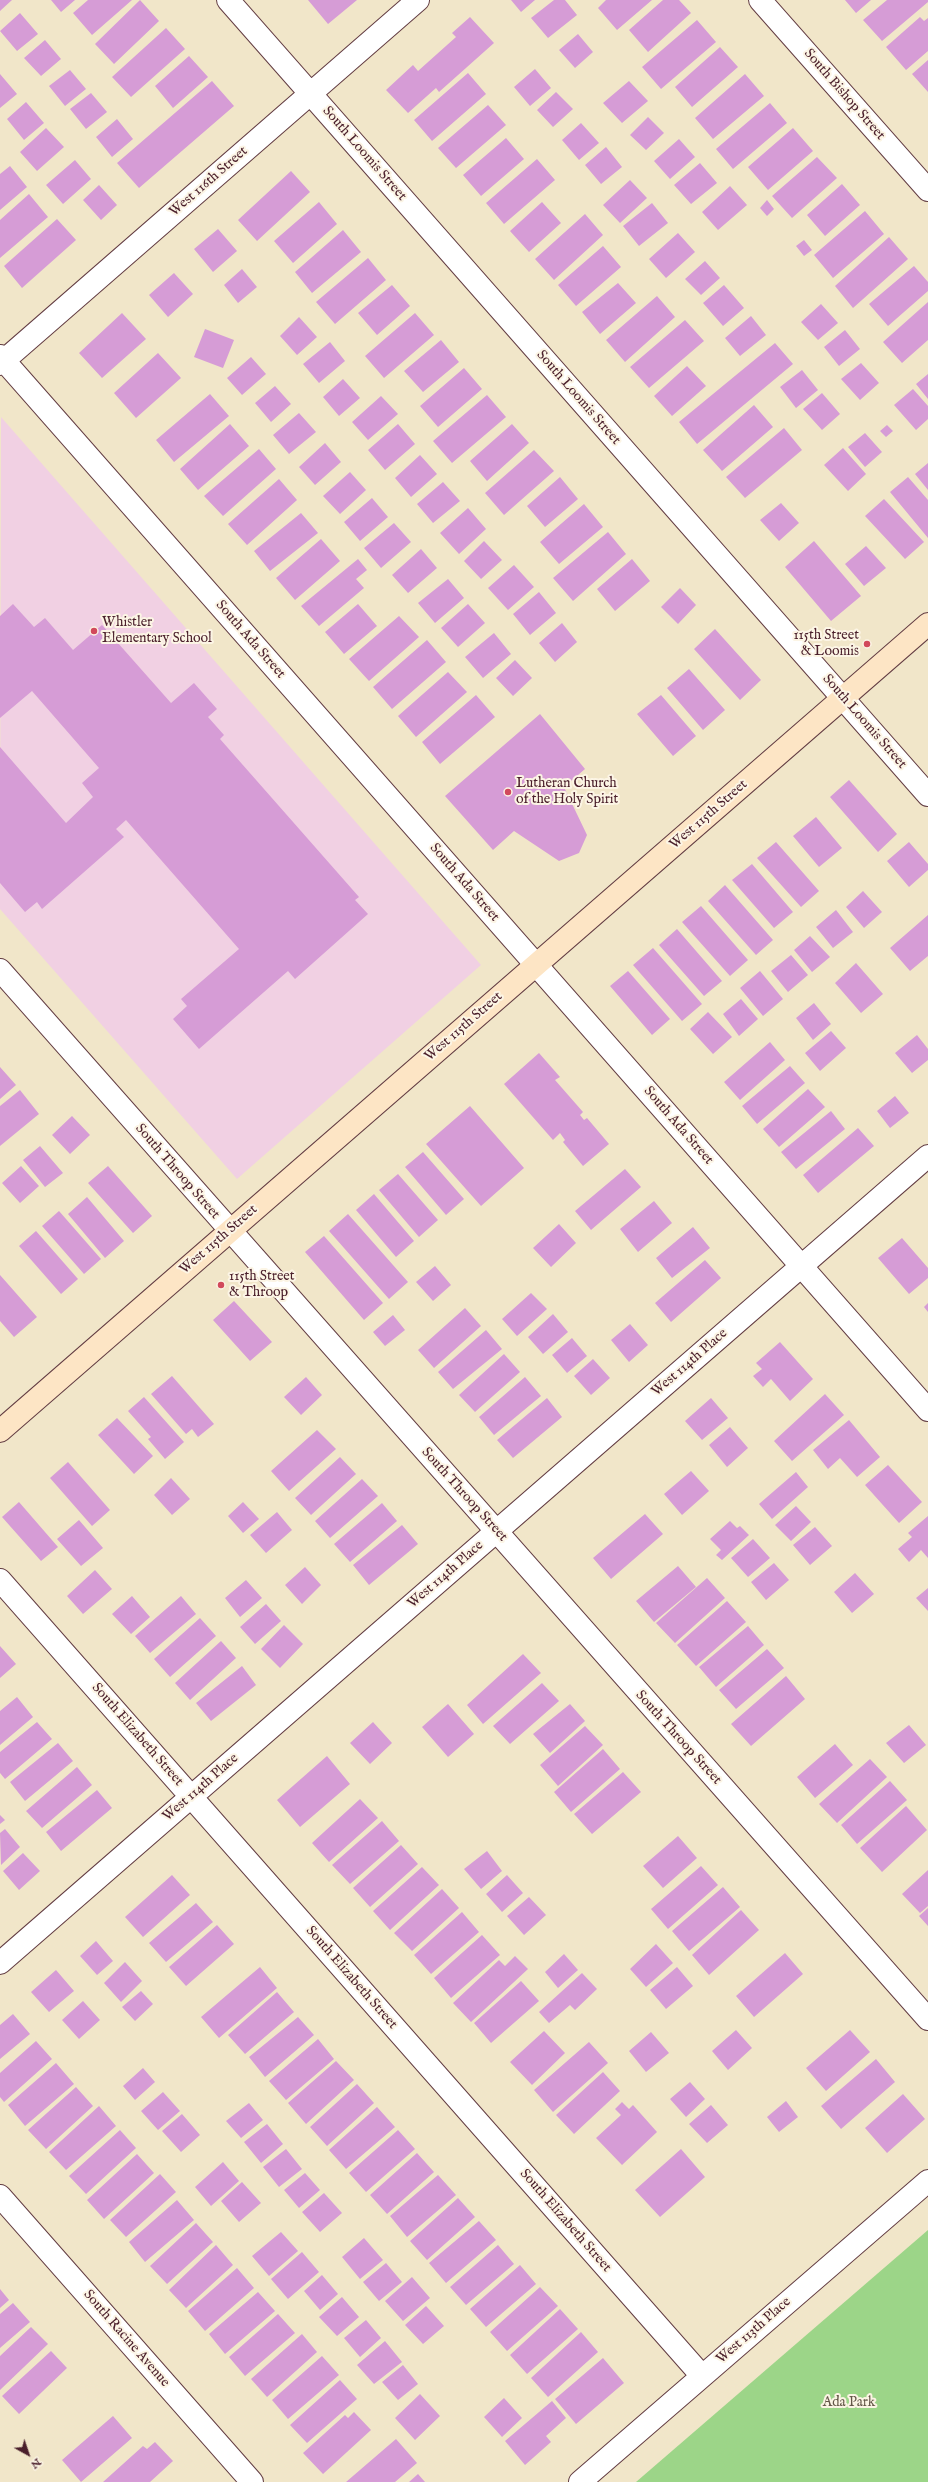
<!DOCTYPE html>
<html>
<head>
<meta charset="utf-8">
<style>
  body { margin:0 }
  #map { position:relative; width:928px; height:2482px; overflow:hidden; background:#f1e6c9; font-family:"IM FELL English",serif }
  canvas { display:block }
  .north { position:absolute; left:8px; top:2434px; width:40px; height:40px; -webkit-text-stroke:3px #fcf5e5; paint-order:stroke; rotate:140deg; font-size:11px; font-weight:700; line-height:16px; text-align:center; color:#4a1f2b }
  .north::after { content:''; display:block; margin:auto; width:14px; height:18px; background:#4a1f2b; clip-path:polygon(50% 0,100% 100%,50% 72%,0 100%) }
</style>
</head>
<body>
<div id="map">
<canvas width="928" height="2482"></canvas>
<div class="north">N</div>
</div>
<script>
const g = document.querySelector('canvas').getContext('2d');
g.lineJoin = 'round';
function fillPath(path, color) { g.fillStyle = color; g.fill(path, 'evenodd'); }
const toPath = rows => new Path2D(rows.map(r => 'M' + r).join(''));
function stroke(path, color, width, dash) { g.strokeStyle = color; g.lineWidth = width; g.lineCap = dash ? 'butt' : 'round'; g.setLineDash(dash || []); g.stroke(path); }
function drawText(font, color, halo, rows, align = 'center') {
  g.font = font + ' "IM FELL English",serif'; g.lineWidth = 4; g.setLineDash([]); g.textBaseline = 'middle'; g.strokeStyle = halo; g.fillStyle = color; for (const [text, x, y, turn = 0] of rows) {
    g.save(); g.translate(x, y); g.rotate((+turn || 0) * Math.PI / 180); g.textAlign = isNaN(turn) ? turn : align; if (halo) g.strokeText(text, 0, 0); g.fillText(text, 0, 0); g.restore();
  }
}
fillPath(toPath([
  [1,417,481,965,237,1179,0,909]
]), '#f1d0e3');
fillPath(toPath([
  [928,2230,928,2482,636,2482]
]), '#9cd588');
fillPath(toPath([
  [0,0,12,0,0,11],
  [51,0,75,0,61,12],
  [88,0,132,0,92,35,73,13],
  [140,0,159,21,114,64,95,44],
  [308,0,357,0,328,24],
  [511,0,535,0,521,12],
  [554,0,565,0,577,15,548,38,531,18],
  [606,0,652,0,617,30,598,8],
  [663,0,679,0,691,13,648,52,629,30],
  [845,0,871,0,856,13],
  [887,0,928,0,928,2,882,41,863,20],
  [20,13,38,34,17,51,0,31],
  [470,17,494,43,439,92,436,88,408,113,386,90,413,65,418,71,456,37,452,33],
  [920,17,924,21,928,18,928,51,906,70,886,47],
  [697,20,716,42,661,89,642,67],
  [166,28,185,49,131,97,112,77],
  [578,34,593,52,575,68,559,50],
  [45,40,61,59,41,76,24,58],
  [720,47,738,67,692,107,675,87],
  [189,56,208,77,173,108,155,86],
  [928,60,928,92,912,74],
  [535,69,551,88,530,106,514,87],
  [70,70,86,89,65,106,49,86],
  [468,73,486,94,432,141,414,120],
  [0,74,17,94,0,108],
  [745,74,764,96,713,139,695,118],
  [212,81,234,106,139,188,117,163],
  [629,81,648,101,622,123,603,103],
  [556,92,573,109,553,127,537,110],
  [91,93,107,112,86,129,70,109],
  [26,102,44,123,24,140,7,119],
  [770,103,787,123,733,169,716,149],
  [488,105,506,125,456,168,438,148],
  [648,117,664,133,646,150,630,135],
  [117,119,133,139,112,157,96,137],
  [581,123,599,143,579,160,562,140],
  [46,128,64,147,37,171,20,152],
  [793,128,813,151,768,190,748,167],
  [506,138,524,159,481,196,463,175],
  [679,139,695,157,670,179,654,161],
  [606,147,622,167,601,184,585,165],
  [817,157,837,178,792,218,772,196],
  [537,159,555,180,504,224,486,203],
  [75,160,91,179,63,204,46,185],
  [700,163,717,183,691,204,674,185],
  [10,166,27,187,0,210,0,174],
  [291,171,310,192,257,241,238,220],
  [630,180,647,198,620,223,603,205],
  [842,184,860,205,825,236,807,215],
  [99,185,117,205,101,220,83,200],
  [730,186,747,205,718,230,702,212],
  [29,194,48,217,0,258,0,220],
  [767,200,774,209,767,216,760,208],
  [319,202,337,224,293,263,274,241],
  [542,202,561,223,529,252,510,231],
  [652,203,668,223,639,246,623,226],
  [865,211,884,234,833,278,814,255],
  [585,214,603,235,554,280,535,259],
  [57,219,76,240,22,288,4,266],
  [218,229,237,251,213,272,194,249],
  [343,230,361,252,312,293,295,272],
  [678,233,695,252,666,278,649,259],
  [889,237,908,259,853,308,835,286],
  [804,240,812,250,804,256,796,246],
  [603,246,621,267,576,306,558,285],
  [368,258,386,280,335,324,316,302],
  [705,261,720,278,701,295,685,279],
  [914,266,928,282,928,291,888,326,869,304],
  [242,269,257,287,238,303,224,285],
  [174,273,193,294,168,317,149,295],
  [618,283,636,303,600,334,582,312],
  [392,285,410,306,377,335,358,313],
  [724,285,744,308,723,326,703,303],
  [657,296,675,317,625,362,606,340],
  [928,302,928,340,902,363,883,342],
  [821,304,838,323,818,340,801,322],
  [122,313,146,339,102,378,79,353],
  [415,313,434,335,384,378,365,356],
  [751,316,766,335,740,356,725,338],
  [299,317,317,337,297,355,280,336],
  [685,320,704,341,649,388,630,367],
  [205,329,234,340,223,368,194,357],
  [845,330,860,349,839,366,824,347],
  [441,340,459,362,423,392,404,371],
  [330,342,345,361,319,383,303,364],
  [775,343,793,364,697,444,679,422],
  [158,353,181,378,136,418,114,393],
  [251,357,266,374,242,395,227,378],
  [861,363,879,383,860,400,841,379],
  [687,366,706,386,672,416,654,396],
  [464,368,482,389,438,427,420,406],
  [802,370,818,390,796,408,780,387],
  [928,374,928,399,916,384],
  [343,379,360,398,339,416,323,397],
  [275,386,291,404,271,422,255,403],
  [913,389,928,406,928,419,916,430,894,405],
  [822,393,840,414,822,430,803,409],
  [210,394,229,416,174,462,156,440],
  [487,395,506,417,452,463,433,441],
  [381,396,398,414,368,440,352,422],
  [754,405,773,427,722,471,703,450],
  [299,413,316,432,289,454,273,435],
  [230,424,249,446,198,490,180,469],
  [398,424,415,444,385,470,368,450],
  [512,424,529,443,487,481,470,461],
  [887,425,893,431,886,437,880,431],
  [784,428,802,450,745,498,726,477],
  [865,433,882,452,865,467,848,447],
  [325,443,341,462,315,485,299,467],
  [843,448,866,474,848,491,824,465],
  [259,449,276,469,223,516,204,496],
  [534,450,554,471,504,515,485,493],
  [420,455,437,474,411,497,395,478],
  [928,463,928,490,915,474],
  [350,472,366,490,340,514,323,496],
  [560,477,578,499,545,527,527,506],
  [908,477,928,500,928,538,890,492],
  [279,479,297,500,247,545,228,524],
  [443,482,460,501,433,523,417,504],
  [372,498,388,517,360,541,344,522],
  [884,499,924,542,905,559,865,516],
  [781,503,799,523,779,541,760,520],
  [584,504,603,527,559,564,540,542],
  [468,508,486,529,459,554,440,533],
  [301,513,318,533,270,571,254,551],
  [394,523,411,542,381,568,364,548],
  [608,532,626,554,573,601,553,578],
  [321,539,340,561,295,600,276,578],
  [484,541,502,560,481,579,464,561],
  [814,541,861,596,831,621,785,567],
  [866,546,886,568,864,586,845,564],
  [421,549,437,568,408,593,392,575],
  [358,559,367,570,356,579,364,588,319,626,301,606],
  [632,559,650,581,615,611,597,589],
  [514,565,534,587,508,610,488,588],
  [448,579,464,598,435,623,418,603],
  [680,588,696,605,678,624,661,607],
  [539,592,556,613,530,635,513,614],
  [13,604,34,627,45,618,73,650,102,625,171,703,194,683,217,709,208,717,224,735,220,739,359,897,355,900,368,914,295,979,288,971,199,1049,173,1019,187,1006,181,999,239,949,126,820,116,829,124,837,42,909,37,902,25,912,0,883,0,747,66,823,93,797,82,783,99,768,32,691,0,718,0,616],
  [358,604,377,626,344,654,325,632],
  [468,604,485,623,458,647,441,628],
  [399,616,419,637,369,681,349,659],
  [562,623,577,642,555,662,539,643],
  [715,629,761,680,740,700,694,649],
  [494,633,511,654,483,678,465,657],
  [427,640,446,662,392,709,373,687],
  [515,660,532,678,513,696,496,678],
  [689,669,725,710,703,730,667,688],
  [448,672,467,692,416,737,398,716],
  [476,695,495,717,440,764,422,742],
  [661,695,696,736,673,756,637,714],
  [540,714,585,769,564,787,587,835,579,853,559,861,514,831,493,850,445,796],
  [849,780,897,834,878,852,830,797],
  [816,817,842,848,819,867,793,836],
  [776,842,819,891,801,907,757,858],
  [909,842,928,864,928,870,909,887,887,861],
  [752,864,793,912,774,928,732,880],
  [725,885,773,940,756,955,708,901],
  [863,891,882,912,864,928,846,907],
  [701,906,748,960,730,976,682,922],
  [836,910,853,932,833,948,816,927],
  [928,915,928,956,910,971,890,948],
  [677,929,722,981,704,996,659,945],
  [810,936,830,957,812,972,794,950],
  [653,948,702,1004,682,1021,633,965],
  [791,955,808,975,788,992,771,971],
  [856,963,883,994,861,1013,835,983],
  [628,971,670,1019,652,1035,610,986],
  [760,971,783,999,763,1016,740,988],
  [741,999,758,1019,739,1036,723,1014],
  [814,1003,831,1024,813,1040,796,1018],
  [708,1012,732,1037,713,1054,690,1029],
  [831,1031,846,1048,820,1071,805,1053],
  [917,1035,928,1049,928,1060,912,1073,895,1053],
  [770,1042,785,1060,740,1100,724,1082],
  [539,1053,560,1077,555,1080,583,1112,580,1115,584,1120,587,1118,609,1144,583,1166,563,1142,565,1140,560,1133,553,1140,504,1084],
  [790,1066,805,1083,757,1124,742,1106],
  [0,1067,16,1085,0,1099],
  [808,1089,825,1107,779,1147,763,1129],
  [20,1090,39,1114,0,1146,0,1106],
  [895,1096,909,1113,890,1128,877,1111],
  [470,1106,524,1168,481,1206,426,1144],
  [831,1111,845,1129,796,1169,781,1152],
  [72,1116,90,1135,70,1154,52,1135],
  [858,1128,874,1146,818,1193,803,1175],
  [40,1146,63,1173,45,1187,23,1160],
  [423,1152,464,1199,446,1215,405,1167],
  [21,1166,39,1186,20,1203,2,1183],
  [108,1166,152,1216,133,1233,88,1183],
  [625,1169,641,1187,591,1230,575,1211],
  [398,1174,438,1220,419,1237,379,1190],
  [374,1194,414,1241,396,1257,356,1210],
  [87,1197,124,1241,105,1258,68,1214],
  [654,1201,672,1223,638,1252,620,1229],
  [59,1211,101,1259,84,1274,42,1226],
  [348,1214,408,1282,389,1299,329,1231],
  [559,1224,576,1243,551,1267,533,1248],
  [693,1227,710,1248,672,1278,656,1258],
  [36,1231,78,1279,61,1294,19,1246],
  [324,1236,383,1303,364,1320,305,1252],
  [902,1238,928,1268,928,1278,909,1294,878,1258],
  [705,1260,721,1278,671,1322,655,1303],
  [435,1266,451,1285,433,1301,416,1282],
  [0,1275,37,1317,14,1337,0,1321],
  [531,1293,547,1309,517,1336,502,1319],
  [234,1301,272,1342,250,1361,213,1320],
  [928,1303,928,1312,924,1307],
  [465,1308,481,1326,434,1368,418,1350],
  [553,1314,568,1332,543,1354,528,1337],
  [393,1315,405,1330,385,1346,373,1332],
  [630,1324,648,1345,629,1362,611,1340],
  [486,1330,502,1349,453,1389,438,1372],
  [572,1338,587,1356,567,1373,552,1355],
  [780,1342,813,1379,790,1401,771,1379,763,1387,753,1376,762,1369,756,1363],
  [504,1354,520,1372,475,1412,459,1395],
  [593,1359,610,1378,591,1395,574,1376],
  [172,1376,214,1424,198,1437,192,1429,186,1434,151,1394],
  [306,1377,322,1395,301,1415,284,1397],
  [525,1377,541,1396,494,1435,479,1417],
  [825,1394,844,1415,792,1461,774,1441],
  [144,1397,184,1442,165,1459,148,1439,151,1437,128,1411],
  [547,1398,562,1417,513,1458,497,1440],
  [711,1398,728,1418,702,1440,685,1421],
  [117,1418,153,1456,134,1474,98,1435],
  [849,1420,880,1457,857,1477,840,1458,828,1469,813,1450],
  [730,1427,748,1448,727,1467,709,1445],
  [317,1430,336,1449,289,1491,271,1471],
  [340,1457,356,1474,311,1515,295,1498],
  [68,1462,110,1510,92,1526,50,1478],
  [888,1465,922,1502,899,1523,865,1485],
  [691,1471,709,1491,682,1515,664,1494],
  [796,1472,808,1487,772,1519,759,1504],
  [171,1478,190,1499,172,1515,154,1495],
  [362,1479,378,1496,330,1538,315,1521],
  [19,1502,58,1547,41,1561,2,1517],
  [243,1502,259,1519,243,1533,228,1516],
  [382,1503,397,1521,350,1562,334,1544],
  [796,1506,811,1522,791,1541,775,1525],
  [277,1512,292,1530,266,1553,250,1535],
  [645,1514,663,1534,611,1579,593,1558],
  [928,1516,928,1558,921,1550,909,1562,898,1549,912,1537,908,1533],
  [79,1520,103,1548,81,1566,57,1539],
  [730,1521,737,1528,740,1526,749,1535,722,1560,716,1555,721,1550,710,1539],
  [402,1525,418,1544,369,1585,353,1565],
  [815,1527,832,1546,810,1565,793,1545],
  [753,1539,770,1558,748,1577,731,1558],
  [774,1563,789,1580,766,1600,751,1582],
  [678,1566,696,1587,654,1622,636,1601],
  [305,1567,321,1585,302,1604,285,1585],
  [95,1570,112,1589,83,1614,67,1596],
  [855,1573,874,1594,852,1613,834,1592],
  [707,1578,725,1598,675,1643,656,1623],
  [246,1580,262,1598,240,1617,225,1598],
  [928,1588,928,1611,916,1598],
  [132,1596,150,1617,131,1634,112,1614],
  [181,1596,196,1614,150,1653,135,1636],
  [727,1601,746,1622,696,1666,677,1645],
  [266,1604,281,1621,255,1644,240,1627],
  [200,1618,216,1636,170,1677,154,1659],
  [284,1625,303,1644,280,1668,261,1649],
  [748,1626,764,1645,716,1687,699,1667],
  [221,1641,236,1658,190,1700,175,1683],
  [0,1646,16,1664,0,1678],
  [767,1649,784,1668,736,1709,719,1690],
  [523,1654,541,1673,483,1724,467,1705],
  [242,1666,256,1685,211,1721,196,1703],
  [786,1676,805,1699,751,1746,731,1724],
  [542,1683,559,1701,510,1744,493,1726],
  [17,1697,33,1717,0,1745,0,1711],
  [448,1704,474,1734,448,1757,422,1727],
  [570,1704,585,1721,550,1753,533,1734],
  [37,1722,52,1739,5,1779,0,1773,0,1752],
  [373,1722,392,1743,370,1764,350,1743],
  [909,1725,926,1745,904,1763,886,1743],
  [585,1726,603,1745,558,1786,540,1765],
  [58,1743,73,1761,25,1801,10,1782],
  [835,1744,853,1765,815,1798,797,1777],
  [603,1749,620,1769,571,1812,554,1792],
  [327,1756,350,1784,300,1827,277,1800],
  [870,1759,887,1777,837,1823,819,1804],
  [77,1767,92,1785,42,1828,26,1811],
  [623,1772,641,1792,592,1834,574,1814],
  [890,1781,907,1800,857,1844,841,1825],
  [97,1790,112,1808,61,1851,46,1832],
  [360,1799,378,1818,329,1862,312,1843],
  [906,1806,927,1830,882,1872,860,1848],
  [0,1815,5,1820,0,1824],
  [382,1821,399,1841,350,1884,332,1865],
  [5,1829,20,1847,1,1865,0,1833],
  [678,1836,697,1858,663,1888,643,1866],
  [401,1845,418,1864,370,1907,353,1888],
  [487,1851,502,1871,481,1889,464,1869],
  [23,1853,40,1871,19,1890,3,1871],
  [701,1866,718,1885,668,1929,651,1909],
  [422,1867,439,1885,390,1930,373,1911],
  [928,1870,928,1906,920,1913,902,1894],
  [172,1875,190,1895,143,1937,125,1917],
  [507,1875,523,1893,502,1912,486,1894],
  [723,1887,740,1907,689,1951,672,1931],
  [442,1889,459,1908,412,1951,394,1933],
  [529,1897,546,1915,524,1935,507,1916],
  [196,1903,213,1922,166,1962,149,1943],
  [928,1908,928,1926,919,1916],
  [741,1910,759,1930,709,1975,692,1955],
  [462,1912,479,1932,431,1974,414,1955],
  [217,1925,234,1944,186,1986,169,1967],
  [482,1935,500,1955,451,1998,434,1978],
  [96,1941,113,1961,97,1975,80,1956],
  [656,1944,673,1963,646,1987,630,1969],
  [785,1953,803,1974,754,2017,736,1996],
  [564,1954,578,1970,558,1988,545,1972],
  [515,1956,528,1969,471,2022,453,2003,499,1960,505,1966],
  [125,1962,142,1981,121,2002,104,1983],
  [260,1967,277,1988,219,2038,201,2017],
  [677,1967,693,1986,666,2009,650,1990],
  [56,1970,74,1991,49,2012,31,1992],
  [582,1973,597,1989,575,2010,570,2005,549,2023,539,2012],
  [521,1981,539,2001,491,2043,474,2023],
  [141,1991,153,2004,135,2021,122,2007],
  [277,1992,294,2012,245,2054,228,2035],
  [83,2001,100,2020,79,2039,62,2020],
  [13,2014,30,2034,0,2059,0,2025],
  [298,2017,314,2035,265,2077,249,2057],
  [736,2030,752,2048,728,2070,712,2051],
  [850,2030,870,2052,826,2091,806,2068],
  [544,2031,565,2053,532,2085,510,2062],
  [651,2032,669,2053,646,2072,629,2051],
  [318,2039,334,2059,286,2100,269,2081],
  [36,2041,52,2059,4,2102,0,2097,0,2073],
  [589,2042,608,2063,553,2112,534,2090],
  [876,2059,895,2082,841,2129,821,2106],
  [336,2061,354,2080,306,2124,288,2103],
  [56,2063,74,2084,25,2126,8,2105],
  [143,2068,155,2082,135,2100,123,2086],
  [603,2072,620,2091,574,2134,556,2115],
  [690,2082,705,2099,686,2117,670,2099],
  [357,2084,374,2103,327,2146,310,2127],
  [76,2087,93,2106,46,2149,28,2130],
  [163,2092,180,2111,158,2130,141,2111],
  [903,2094,925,2119,887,2153,865,2128],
  [786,2101,798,2117,779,2132,767,2117],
  [622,2102,629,2109,633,2105,657,2132,622,2165,596,2138,621,2115,615,2109],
  [249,2103,263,2120,241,2138,226,2121],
  [711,2105,728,2125,707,2143,689,2124],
  [99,2106,116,2126,66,2170,49,2152],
  [377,2107,395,2127,346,2169,329,2150],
  [182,2114,200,2135,181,2152,162,2131],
  [267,2124,283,2144,261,2163,244,2142],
  [120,2130,136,2148,86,2194,69,2176],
  [398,2130,415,2149,366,2192,349,2173],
  [286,2149,302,2169,279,2187,263,2167],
  [681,2149,705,2177,660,2217,635,2190],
  [417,2153,434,2172,387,2214,370,2195],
  [137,2154,154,2173,104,2219,87,2200],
  [223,2162,239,2181,211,2206,195,2187],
  [305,2173,320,2190,299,2208,284,2190],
  [160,2174,176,2192,126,2237,110,2220],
  [438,2175,456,2195,407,2237,390,2216],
  [242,2182,261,2203,239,2222,221,2201],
  [324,2193,342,2213,320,2232,302,2212],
  [458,2198,475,2217,427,2260,410,2241],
  [177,2200,194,2220,145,2262,129,2242],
  [479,2221,496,2240,446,2283,429,2263],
  [196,2223,213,2242,167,2284,150,2266],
  [281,2232,298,2251,269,2276,252,2256],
  [364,2238,383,2260,360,2279,342,2257],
  [216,2245,233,2265,186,2308,169,2290],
  [498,2245,514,2264,466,2305,450,2287],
  [302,2252,319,2272,288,2299,271,2279],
  [386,2263,402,2282,379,2301,363,2282],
  [520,2265,536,2284,486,2327,470,2309],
  [237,2268,254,2288,205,2331,188,2311],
  [322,2275,338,2294,320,2310,304,2291],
  [412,2277,430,2298,403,2321,385,2301],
  [540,2287,558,2306,507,2351,490,2332],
  [0,2289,9,2300,0,2308],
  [258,2292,275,2311,225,2354,209,2334],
  [342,2297,359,2317,337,2336,319,2317],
  [13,2303,30,2322,0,2348,0,2314],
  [426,2306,444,2326,423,2344,405,2325],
  [560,2309,578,2329,527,2374,510,2355],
  [278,2314,295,2333,245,2376,229,2357],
  [366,2320,381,2338,360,2357,344,2338],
  [31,2327,48,2344,0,2390,0,2356],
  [581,2332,598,2352,548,2397,531,2378],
  [302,2334,317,2352,267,2397,251,2379],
  [385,2341,402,2362,374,2384,357,2365],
  [51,2351,67,2368,19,2414,2,2396],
  [322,2356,339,2375,288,2419,272,2400],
  [603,2358,624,2383,576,2424,555,2399],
  [403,2365,418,2384,398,2400,382,2382],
  [340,2380,357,2399,307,2443,290,2425],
  [420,2394,440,2416,415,2440,395,2418],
  [504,2398,522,2418,502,2437,484,2417],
  [552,2401,566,2418,546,2436,551,2442,525,2465,505,2441],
  [354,2412,371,2430,323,2474,303,2453,345,2415,348,2418],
  [113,2416,132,2438,81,2482,62,2460],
  [396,2439,417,2463,395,2482,346,2482],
  [155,2442,173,2461,150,2482,103,2482,143,2446,147,2449],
  [418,2474,425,2482,409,2482]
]), '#d69cd6');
const street = toPath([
  [228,0,928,795],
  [760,0,928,190],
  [0,356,928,1410],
  [0,364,418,0],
  [0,970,928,2019],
  [0,1580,702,2376],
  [0,1963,928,1156],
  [0,2196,252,2482],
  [580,2482,928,2181]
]);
const secondary = toPath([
  [0,1431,928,624]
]);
stroke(street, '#633d43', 24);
stroke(secondary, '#633d43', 24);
stroke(street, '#fff', 22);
stroke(secondary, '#fde5c5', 22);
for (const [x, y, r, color] of [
  [94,631,4,"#d1495b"],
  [867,644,4,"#d1495b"],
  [508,792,4,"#d1495b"],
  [221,1285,4,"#d1495b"]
]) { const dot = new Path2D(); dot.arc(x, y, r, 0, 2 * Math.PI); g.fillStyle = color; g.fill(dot); stroke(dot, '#fcf5e5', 1.5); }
drawText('14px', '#4a1f2b', '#fcf5e5', [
  ["South Bishop Street",844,95,49],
  ["South Loomis Street",364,154,49],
  ["West 116th Street",209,182,-41],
  ["South Loomis Street",578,398,49],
  ["South Ada Street",250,640,49],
  ["South Loomis Street",864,722,49],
  ["West 115th Street",709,815,-41],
  ["South Ada Street",464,883,49],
  ["West 115th Street",464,1027,-41],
  ["South Ada Street",678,1126,49],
  ["South Throop Street",177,1172,49],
  ["West 115th Street",219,1240,-41],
  ["West 114th Place",690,1363,-41],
  ["South Throop Street",464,1495,48],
  ["West 114th Place",446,1575,-41],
  ["South Elizabeth Street",137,1735,49],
  ["South Throop Street",678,1738,48],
  ["West 114th Place",201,1788,-41],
  ["South Elizabeth Street",351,1978,49],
  ["South Elizabeth Street",565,2221,49],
  ["West 113th Place",754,2331,-41],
  ["South Racine Avenue",126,2339,49]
]);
drawText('14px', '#4a1f2b', '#fcf5e5', [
  ["Whistler",102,623],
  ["Elementary School",102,639],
  ["115th Street",859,636,"right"],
  ["& Loomis",859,652,"right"],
  ["Lutheran Church",516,784],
  ["of the Holy Spirit",516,800],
  ["115th Street",229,1277],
  ["& Throop",229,1293]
], 'left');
drawText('14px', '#635647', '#fcf5e5', [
  ["Ada Park",849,2403]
]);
</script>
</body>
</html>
